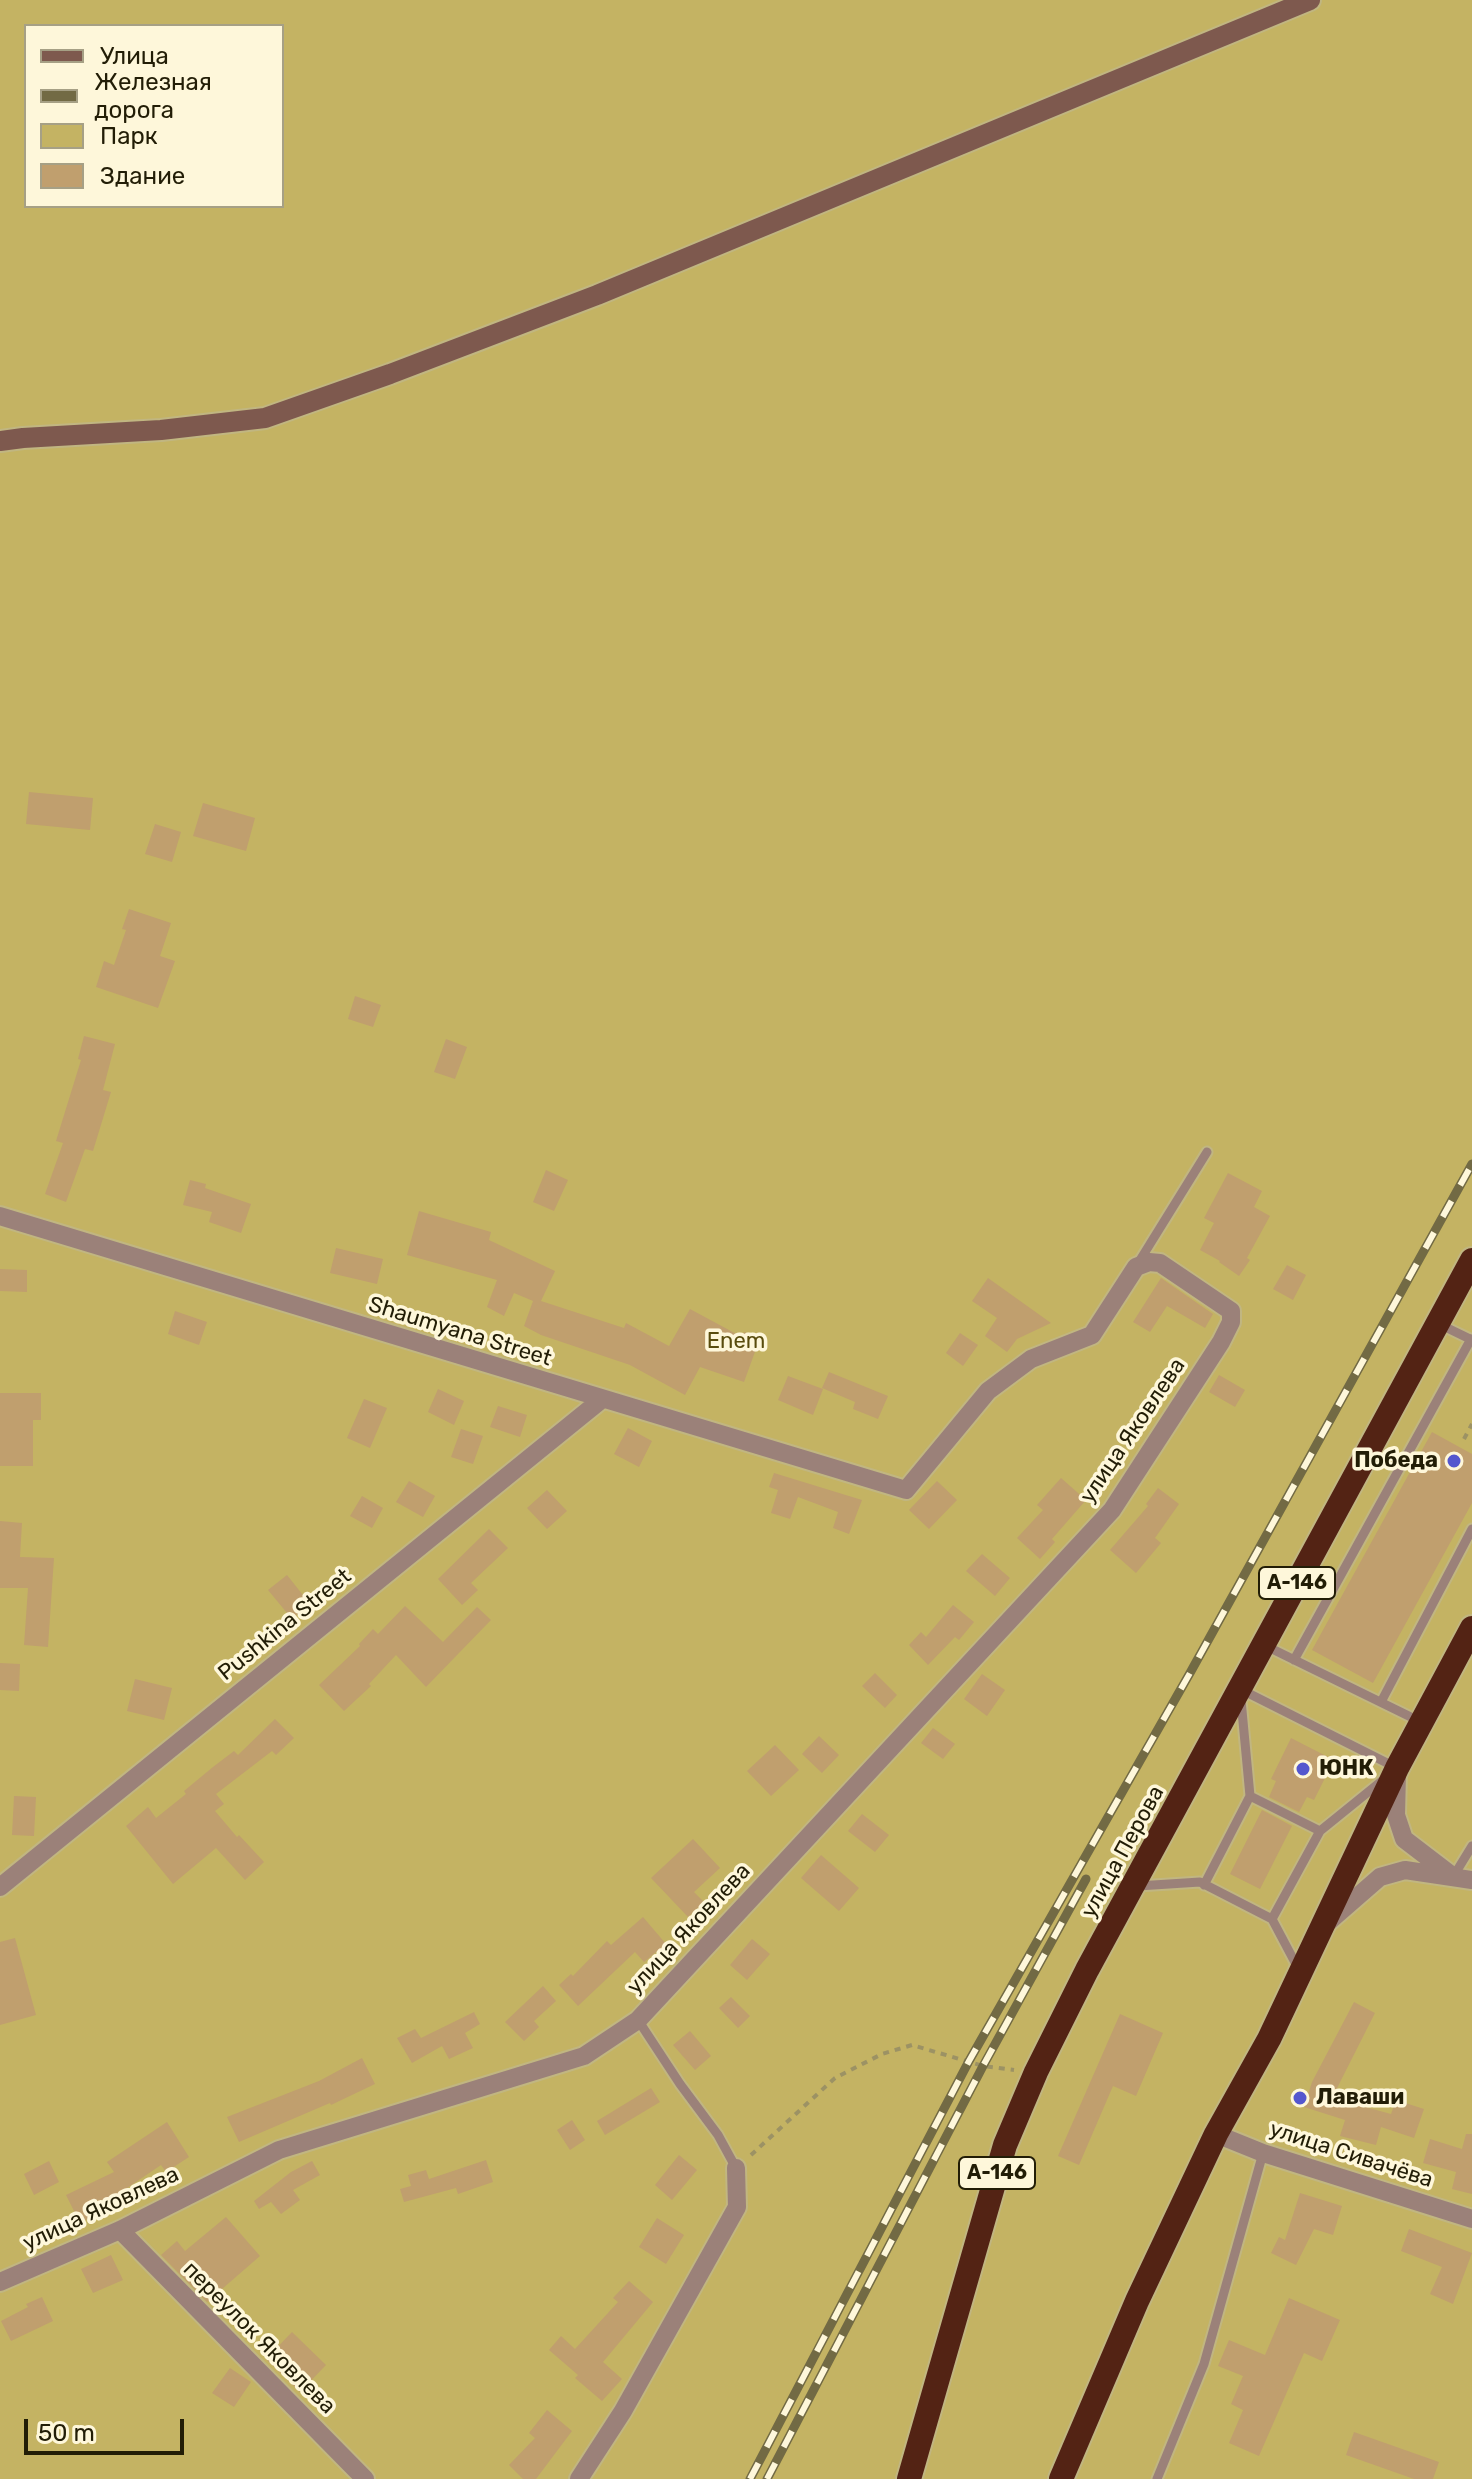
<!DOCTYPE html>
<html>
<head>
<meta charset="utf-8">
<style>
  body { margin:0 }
  #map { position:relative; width:1472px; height:2479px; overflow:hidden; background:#e4d79c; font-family:Rubik,sans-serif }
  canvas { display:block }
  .legend { position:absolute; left:24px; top:24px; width:260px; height:184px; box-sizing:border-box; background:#fef7da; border:2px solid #a6a085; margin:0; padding:10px 14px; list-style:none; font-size:24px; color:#221d06 }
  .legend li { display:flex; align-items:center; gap:16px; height:40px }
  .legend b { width:40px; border:2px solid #a6a085 }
  .scale { position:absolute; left:24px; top:2419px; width:160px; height:36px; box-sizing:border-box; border:4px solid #221d06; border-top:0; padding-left:10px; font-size:24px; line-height:28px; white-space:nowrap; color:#221d06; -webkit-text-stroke:6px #fef7da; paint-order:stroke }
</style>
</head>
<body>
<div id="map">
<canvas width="1472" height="2479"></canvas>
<ul class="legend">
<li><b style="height:10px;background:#7e594e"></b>Улица</li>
<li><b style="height:10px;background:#726a44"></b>Железная дорога</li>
<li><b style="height:22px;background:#c4b363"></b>Парк</li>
<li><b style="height:22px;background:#c09f6e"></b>Здание</li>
</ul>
<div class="scale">50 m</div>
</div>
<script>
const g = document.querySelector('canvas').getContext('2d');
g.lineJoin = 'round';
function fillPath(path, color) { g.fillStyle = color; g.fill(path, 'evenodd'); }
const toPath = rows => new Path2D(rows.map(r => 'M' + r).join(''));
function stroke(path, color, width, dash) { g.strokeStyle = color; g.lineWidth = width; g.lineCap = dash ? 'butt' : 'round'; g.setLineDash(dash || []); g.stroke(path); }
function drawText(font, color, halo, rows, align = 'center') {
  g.font = font + ' Rubik,sans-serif'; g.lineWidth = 7; g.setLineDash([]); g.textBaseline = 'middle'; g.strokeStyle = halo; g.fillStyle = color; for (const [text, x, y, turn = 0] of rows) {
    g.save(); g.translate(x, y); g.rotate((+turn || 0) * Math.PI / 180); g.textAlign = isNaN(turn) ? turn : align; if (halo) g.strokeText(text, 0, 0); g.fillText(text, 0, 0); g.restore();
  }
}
fillPath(toPath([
  [0,0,1472,0,1472,2479,0,2479],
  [26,26,282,26,282,206,26,206]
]), '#c4b363');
fillPath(toPath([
  [29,792,93,798,90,830,26,824],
  [203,803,255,818,246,851,193,836],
  [155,824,181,832,172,862,145,854],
  [129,909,171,923,160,956,175,961,158,1008,96,987,104,961,114,965,126,930,122,929],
  [355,996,381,1005,373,1027,348,1019],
  [84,1036,115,1044,103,1090,111,1092,93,1151,85,1149,66,1202,45,1194,63,1143,56,1141,81,1060,78,1059],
  [446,1039,467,1047,455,1079,434,1072],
  [546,1170,568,1180,554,1211,533,1202],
  [1228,1173,1262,1191,1254,1207,1270,1216,1247,1258,1250,1260,1239,1276,1219,1262,1220,1261,1200,1250,1214,1223,1204,1218],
  [190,1180,206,1184,205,1188,251,1204,241,1233,209,1222,212,1212,183,1205],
  [419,1211,491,1232,489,1240,555,1271,541,1301,624,1328,626,1323,669,1346,690,1309,742,1337,744,1332,760,1338,744,1382,700,1367,685,1395,630,1365,541,1335,524,1326,533,1301,514,1293,504,1316,487,1307,497,1280,407,1255],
  [336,1248,383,1259,377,1284,330,1273],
  [1287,1265,1306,1275,1293,1300,1273,1289],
  [0,1269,27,1270,27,1292,0,1291],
  [988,1278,1051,1323,1017,1339,1007,1352,985,1336,997,1318,972,1301],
  [1161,1278,1213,1314,1205,1328,1167,1306,1150,1332,1133,1322],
  [175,1311,207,1322,199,1345,168,1334],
  [960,1333,978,1345,963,1366,946,1353],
  [829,1372,888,1396,878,1419,853,1409,855,1402,822,1388],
  [1219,1375,1245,1390,1235,1407,1209,1392],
  [788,1376,823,1389,813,1415,778,1400],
  [438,1389,464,1401,454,1425,428,1412],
  [0,1393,41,1393,41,1420,33,1420,33,1466,0,1466],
  [364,1399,387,1408,370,1448,347,1438],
  [498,1406,527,1415,520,1437,490,1427],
  [628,1428,652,1441,639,1467,614,1454],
  [461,1429,483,1436,473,1464,451,1457],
  [1432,1432,1472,1454,1472,1503,1373,1683,1312,1650],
  [774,1473,862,1500,849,1534,833,1528,838,1512,798,1497,790,1519,771,1513,778,1490,769,1487],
  [1061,1478,1086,1500,1052,1539,1055,1542,1040,1559,1017,1538,1043,1510,1037,1505],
  [409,1481,435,1496,423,1517,396,1502],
  [937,1481,957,1500,929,1529,909,1510],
  [1158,1488,1179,1504,1155,1538,1161,1543,1136,1573,1110,1550,1148,1506,1146,1504],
  [547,1490,567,1511,547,1529,527,1508],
  [362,1496,383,1508,372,1528,350,1516],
  [0,1521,22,1523,20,1557,54,1558,48,1647,24,1645,28,1588,0,1588],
  [489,1529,508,1548,471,1583,478,1590,462,1605,438,1579],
  [982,1554,1010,1578,995,1596,966,1571],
  [287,1575,310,1604,292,1619,268,1590],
  [953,1605,974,1622,959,1640,955,1637,928,1665,909,1645,921,1632,926,1637],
  [405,1606,443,1642,477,1607,491,1620,426,1687,396,1655,369,1684,371,1686,344,1711,319,1685,360,1646,359,1644,373,1629,378,1634],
  [0,1663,20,1664,19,1691,0,1690],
  [875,1673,897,1695,885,1708,862,1686],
  [982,1674,1005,1690,987,1716,964,1699],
  [135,1679,172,1688,164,1720,127,1711],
  [275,1719,294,1738,276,1755,272,1751,216,1794,224,1804,215,1811,237,1837,239,1835,264,1862,245,1880,216,1848,173,1884,126,1826,148,1807,156,1818,186,1794,184,1791,213,1767,234,1751,238,1755],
  [933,1728,955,1744,943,1759,921,1743],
  [819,1736,839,1755,822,1773,802,1754],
  [1291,1738,1334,1760,1314,1800,1307,1797,1299,1812,1269,1797,1276,1781,1271,1779],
  [775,1745,799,1770,771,1796,747,1771],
  [14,1796,36,1797,34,1836,12,1835],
  [1262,1810,1292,1826,1260,1889,1230,1874],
  [862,1814,889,1835,875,1852,848,1831],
  [693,1839,720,1868,694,1892,704,1902,688,1917,651,1878],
  [821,1855,859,1888,839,1911,801,1878],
  [643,1917,666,1944,644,1962,635,1952,578,2006,559,1985,571,1974,573,1976,607,1941,611,1945],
  [15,1938,36,2015,0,2025,0,1942],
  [752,1939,770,1954,747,1980,730,1965],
  [543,1986,556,2001,534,2021,539,2027,524,2041,505,2022],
  [731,1997,750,2016,738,2028,719,2008],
  [1354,2002,1375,2013,1332,2098,1391,2114,1396,2100,1424,2109,1414,2138,1381,2127,1376,2145,1340,2136,1345,2120,1304,2107,1312,2082],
  [474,2012,480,2024,465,2033,473,2048,449,2059,442,2046,412,2063,397,2038,415,2029,421,2038],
  [1120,2014,1163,2033,1136,2096,1113,2086,1079,2165,1058,2156],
  [690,2031,711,2056,695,2070,673,2045],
  [362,2058,375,2084,331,2105,330,2103,239,2142,227,2117,319,2081],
  [651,2088,660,2102,605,2135,597,2121],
  [572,2120,585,2140,570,2150,557,2130],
  [167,2122,189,2157,166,2172,161,2165,108,2201,111,2207,80,2223,66,2195,114,2172,107,2162],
  [1466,2134,1472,2134,1472,2194,1452,2189,1456,2172,1423,2163,1430,2139,1462,2149],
  [679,2155,697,2170,672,2200,655,2185],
  [486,2160,493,2182,458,2194,456,2188,404,2202,400,2189,411,2186,408,2175,426,2170,429,2179],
  [49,2161,59,2182,34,2195,24,2174],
  [312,2161,320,2175,293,2190,300,2200,281,2214,271,2202,259,2209,254,2201,291,2172],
  [1300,2193,1342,2206,1333,2235,1314,2229,1296,2265,1271,2253,1279,2237,1285,2240],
  [226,2217,260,2256,207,2302,161,2255,177,2241,185,2251],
  [657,2218,684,2235,666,2264,639,2247],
  [1409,2229,1472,2253,1453,2304,1430,2294,1442,2267,1401,2251],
  [111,2255,123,2280,93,2293,81,2269],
  [629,2281,653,2302,603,2362,622,2379,602,2401,575,2378,578,2375,549,2350,561,2336,575,2349,618,2302,613,2298],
  [42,2297,53,2321,11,2341,1,2321,28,2307,26,2304],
  [1289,2298,1340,2320,1322,2361,1304,2353,1259,2456,1229,2443,1243,2410,1231,2404,1243,2376,1218,2366,1229,2340,1265,2355],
  [292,2332,326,2365,300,2392,266,2359],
  [230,2368,251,2382,234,2407,212,2393],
  [547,2410,572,2431,536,2479,523,2479,509,2465,535,2438,529,2433],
  [1354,2432,1439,2462,1433,2479,1414,2479,1346,2455]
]), '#c09f6e');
const lane = toPath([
  [1137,1265,1207,1152],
  [1439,1324,1472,1340],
  [1266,1646,1421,1722],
  [1294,1660,1471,1339],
  [1240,1689,1397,1768],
  [1381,1702,1472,1529],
  [1250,1796,1320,1831],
  [1453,1877,1472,1846],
  [1204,1885,1250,1796,1241,1700],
  [1138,1886,1200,1882,1272,1919,1299,1970],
  [1272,1919,1320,1831,1383,1780],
  [638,2020,680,2084,718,2135,736,2168],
  [1157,2479,1204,2364,1263,2153]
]);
const street = toPath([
  [0,1216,906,1490,988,1391,1031,1359,1092,1335,1136,1267,1149,1262,1160,1263,1231,1311,1231,1322,1221,1342,1112,1510,638,2020,584,2056,279,2150,120,2230,0,2282],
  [1397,1773,1396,1815,1404,1839,1451,1875],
  [0,1887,601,1400],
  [1326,1924,1380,1877,1405,1870,1472,1880],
  [1216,2134,1263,2153,1472,2219],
  [120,2230,365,2479],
  [579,2479,623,2411,737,2207,736,2168]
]);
const secondary = toPath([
  [0,441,23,438,161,430,265,418,390,374,597,295,1310,0]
]);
const highway = toPath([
  [909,2479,1005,2145,1036,2072,1087,1970,1472,1260],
  [1061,2479,1137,2301,1216,2134,1269,2039,1397,1768,1472,1628]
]);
stroke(lane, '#c1b681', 13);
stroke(street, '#c1b681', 22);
stroke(secondary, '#c1b681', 24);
stroke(highway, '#c1b681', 28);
stroke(toPath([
  [1464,1439,1472,1424],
  [751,2155,835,2078,882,2054,912,2045,983,2066,1014,2070]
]), '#9c9264', 4, [6, 6]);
stroke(lane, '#9b8179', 9);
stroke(street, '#9b8179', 18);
stroke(secondary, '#7e594e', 20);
stroke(highway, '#532314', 24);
const rail = toPath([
  [750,2479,969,2061,1190,1673,1472,1164],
  [767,2479,983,2066,1086,1879]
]);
stroke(rail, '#726a44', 9);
stroke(rail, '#fef7da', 6, [18]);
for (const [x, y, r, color] of [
  [1454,1461,8,"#5457ce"],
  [1303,1769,8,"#5457ce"],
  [1300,2098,8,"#5457ce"]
]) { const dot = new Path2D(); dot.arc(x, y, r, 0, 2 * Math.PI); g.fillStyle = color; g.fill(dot); stroke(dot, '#fef7da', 3); }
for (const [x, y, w] of [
  [1297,1583,76],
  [997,2173,76]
]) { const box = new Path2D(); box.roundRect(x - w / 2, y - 16, w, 32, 6); g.fillStyle = '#fef7da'; g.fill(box); stroke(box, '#221d06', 2); }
drawText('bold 20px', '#221d06', null, [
  ["А-146",1297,1583],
  ["А-146",997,2173]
]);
drawText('22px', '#221d06', '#fef7da', [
  ["Shaumyana Street",460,1332,17],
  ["улица Яковлева",1133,1431,-56],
  ["Pushkina Street",285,1625,-39],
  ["улица Перова",1123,1852,-61],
  ["улица Яковлева",689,1929,-47],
  ["улица Сивачёва",1351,2155,18],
  ["улица Яковлева",101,2209,-25],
  ["переулок Яковлева",259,2338,45]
]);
drawText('22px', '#594c0d', '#fef7da', [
  ["Enem",736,1342]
]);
drawText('bold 22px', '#221d06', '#fef7da', [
  ["Победа",1438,1461,"right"],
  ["ЮНК",1319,1769],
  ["Лаваши",1316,2098]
], 'left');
</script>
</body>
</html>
